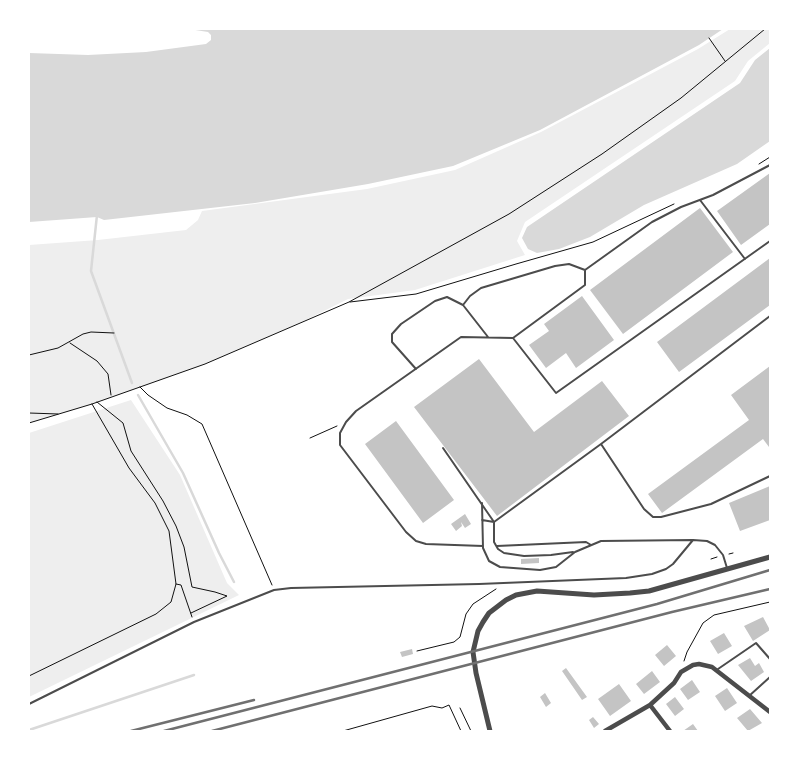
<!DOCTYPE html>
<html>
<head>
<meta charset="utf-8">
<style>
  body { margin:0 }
  #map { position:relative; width:799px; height:760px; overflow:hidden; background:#fff; font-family:Poppins,sans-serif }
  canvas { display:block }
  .frame { position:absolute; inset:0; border:30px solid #fff; pointer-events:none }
</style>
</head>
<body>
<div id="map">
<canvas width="799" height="760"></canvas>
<div class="frame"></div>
</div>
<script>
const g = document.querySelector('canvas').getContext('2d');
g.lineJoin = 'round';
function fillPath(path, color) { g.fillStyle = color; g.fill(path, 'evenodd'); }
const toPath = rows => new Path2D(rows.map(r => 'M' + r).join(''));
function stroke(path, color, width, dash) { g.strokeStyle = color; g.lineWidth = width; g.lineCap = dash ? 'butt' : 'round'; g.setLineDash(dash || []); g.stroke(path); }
fillPath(toPath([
  [730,29,770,29,770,43,748,61,735,81,525,222,517,241,525,255,415,290,348,299,306,320,205,364,92,404,29,423,29,245,98,240,186,230,198,220,202,211,367,189,455,170,541,132,698,49],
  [131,400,180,475,227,583,239,595,29,697,29,433]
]), '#eee');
fillPath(toPath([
  [189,29,723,29,699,45,540,130,453,166,368,184,255,203,104,220,97,217,29,222,29,53,88,55,146,52,206,44,211,40,211,35,208,32],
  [770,48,770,141,737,164,644,205,590,237,559,249,537,253,528,249,522,238,527,227,740,83,755,60]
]), '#d9d9d9');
stroke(toPath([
  [97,215,91,271,132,383],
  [138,395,183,473,219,553,234,582],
  [29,730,194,675]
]), '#d9d9d9', 2.5);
fillPath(toPath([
  [770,173,770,224,741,245,717,211],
  [700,208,733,252,623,334,590,290],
  [770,258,770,305,679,372,657,342],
  [582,296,614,340,576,368,566,353,546,368,529,345,549,331,544,324],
  [479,359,534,432,602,381,629,416,497,516,414,407],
  [770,366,770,446,769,447,763,439,662,513,648,494,749,420,731,395],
  [396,421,454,500,423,523,365,444],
  [770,486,770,520,740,531,729,503],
  [465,514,471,524,465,528,461,522,462,526,456,531,451,524],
  [539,558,539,563,521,564,521,559],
  [763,617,770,630,753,641,744,626],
  [724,633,732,646,718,654,710,641],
  [667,645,676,656,664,666,655,655],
  [412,649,413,654,402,657,400,652],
  [750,658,755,666,759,663,764,672,751,681,738,665],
  [566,668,587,697,582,700,562,671],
  [652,671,660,682,644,694,636,684],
  [692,680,700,692,688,700,680,689],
  [619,684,631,701,610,716,598,699],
  [727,688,737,703,725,711,715,696],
  [545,693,551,703,546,707,540,697],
  [675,697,684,709,675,716,666,704],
  [750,709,762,723,748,731,737,718],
  [593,717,599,724,594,728,589,720],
  [693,724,698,731,683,731]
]), '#c4c4c4');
stroke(toPath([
  [709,38,725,61],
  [759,164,770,157],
  [350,302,416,294,516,264,593,242,674,204],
  [70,343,97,361,108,374,111,395],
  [29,355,58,348,83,334,91,332,114,333],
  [140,387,148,395,167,408,187,415,202,424,272,585],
  [97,402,123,423,131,451,163,501,176,526,184,547,192,587,215,592,227,596,191,613],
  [29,413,58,414],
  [29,423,92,404,205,364,349,302,509,214,602,154,681,98,765,29],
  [310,438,337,426],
  [729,554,733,553],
  [711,559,717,557],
  [176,584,181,585,192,617],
  [417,651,454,642,460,637,466,614,473,604,496,589],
  [684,661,687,652,703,623,714,615,770,602],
  [29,676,156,614,171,602,176,584,169,531,155,503,129,468,92,404],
  [460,708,471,731],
  [343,731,432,706,442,708,449,705,461,731]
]), '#111', 1);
stroke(toPath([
  [700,200,745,259],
  [463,305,470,296,481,288,555,266,569,264,585,270,652,222,681,207,713,195,770,165],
  [513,338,585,285,585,270],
  [416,369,392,342,392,334,401,324,435,301,447,297,463,305,488,337],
  [601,444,644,509,653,517,661,517,711,504,770,476],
  [443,448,494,522,494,542,498,549,504,553,524,556,551,555,573,552],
  [482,503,483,548,489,561,500,567,540,570,556,567,575,552,601,541,693,540,707,541,715,545,723,555,727,568],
  [482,520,494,522,601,444,770,316],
  [483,546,426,544,416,541,406,532,340,445,340,433,346,422,356,411,461,337,513,338,556,393,770,241],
  [497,546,586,542,591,545],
  [718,669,756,643,770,659],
  [749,696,770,677],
  [29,704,194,622,274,590,291,588,479,584,626,578,652,574,666,569,673,564,693,540]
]), '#4c4c4c', 2);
stroke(toPath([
  [650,705,670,731],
  [605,731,650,705,674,683,681,672,693,665,699,664,712,667,770,712]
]), '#4c4c4c', 4.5);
stroke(toPath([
  [490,731,476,673,473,652,478,631,483,622,489,613,506,600,516,595,537,591,594,595,630,593,649,591,770,557]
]), '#4c4c4c', 5);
stroke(toPath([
  [131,731,254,700],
  [164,731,657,604,770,570],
  [212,731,672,612,770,589]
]), '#707070', 2.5);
</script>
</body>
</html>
